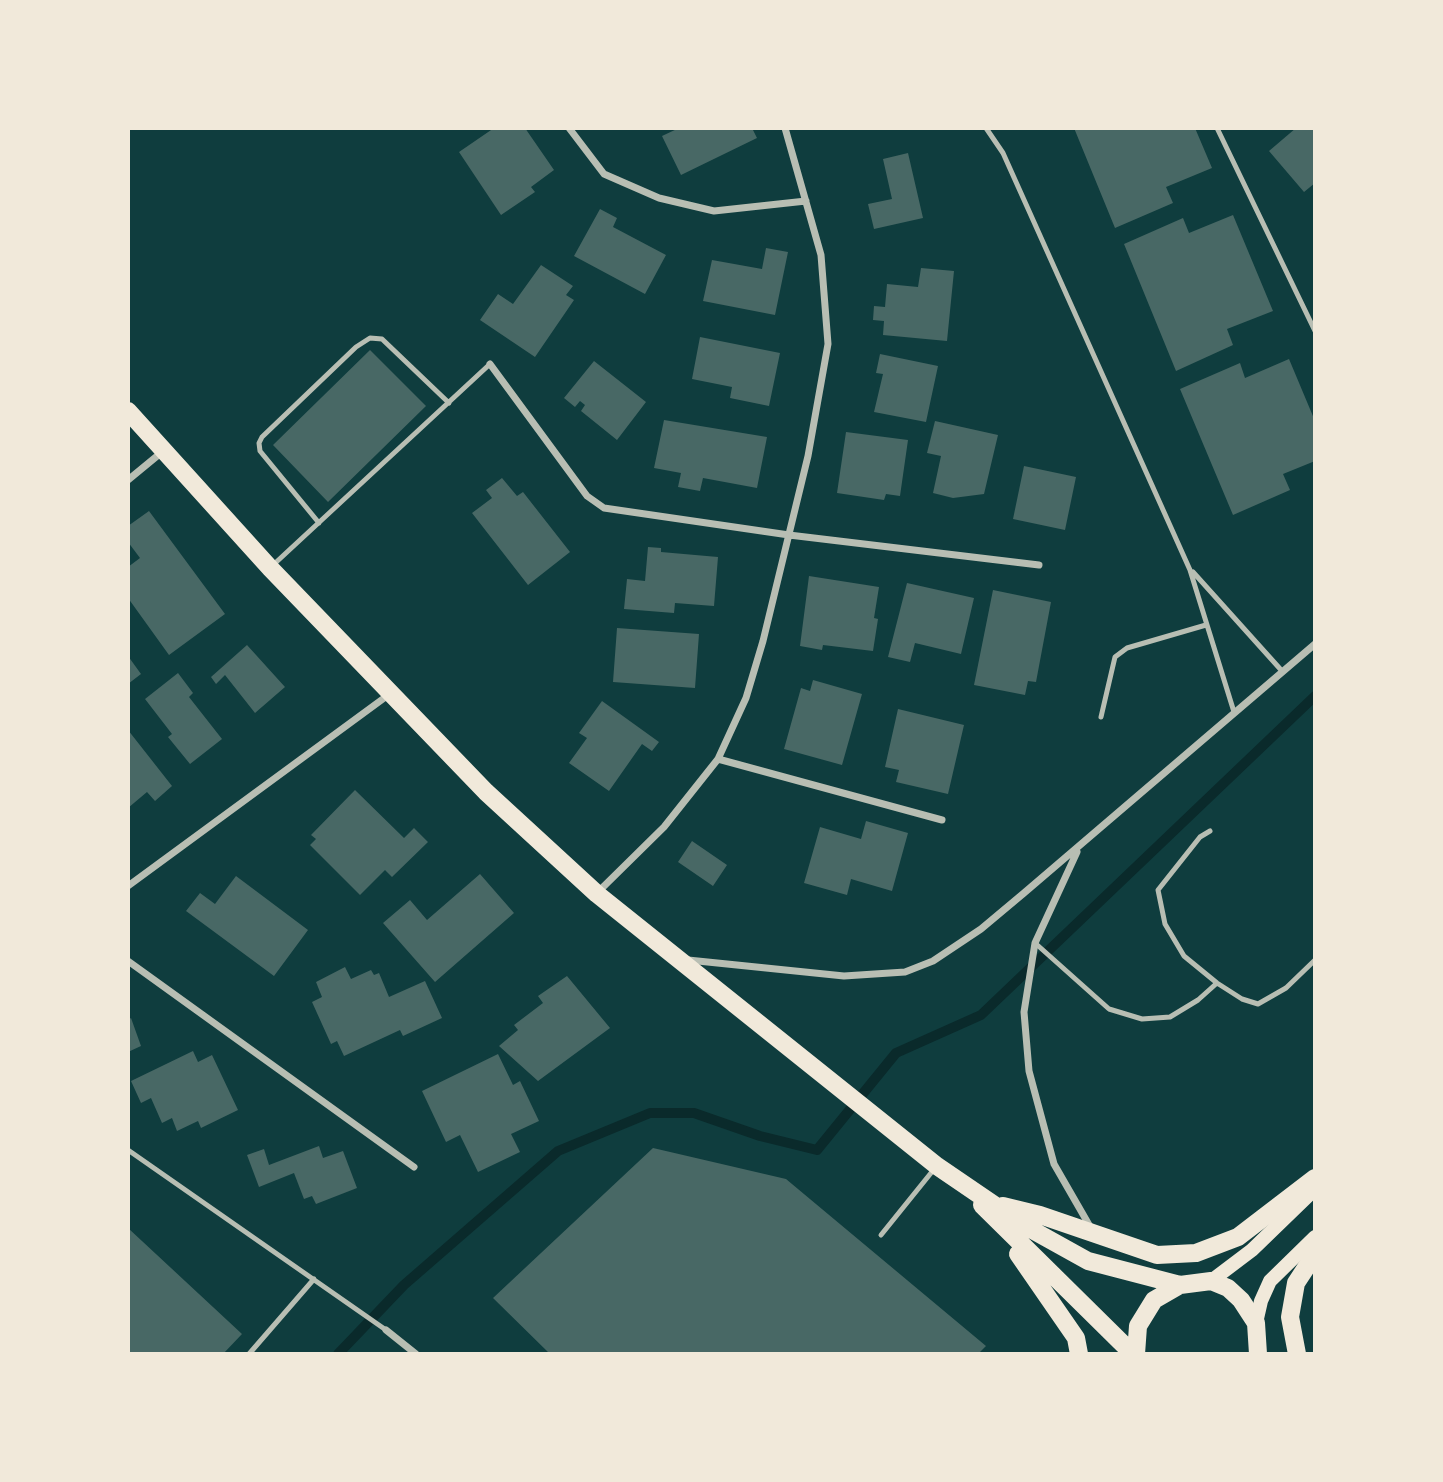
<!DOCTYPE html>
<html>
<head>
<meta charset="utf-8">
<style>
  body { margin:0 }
  #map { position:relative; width:1443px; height:1482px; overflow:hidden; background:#0f3d3e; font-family:"Noto Serif",serif }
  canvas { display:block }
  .frame { position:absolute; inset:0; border:130px solid #f1e9da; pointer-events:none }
</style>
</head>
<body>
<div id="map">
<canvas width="1443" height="1482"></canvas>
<div class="frame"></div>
</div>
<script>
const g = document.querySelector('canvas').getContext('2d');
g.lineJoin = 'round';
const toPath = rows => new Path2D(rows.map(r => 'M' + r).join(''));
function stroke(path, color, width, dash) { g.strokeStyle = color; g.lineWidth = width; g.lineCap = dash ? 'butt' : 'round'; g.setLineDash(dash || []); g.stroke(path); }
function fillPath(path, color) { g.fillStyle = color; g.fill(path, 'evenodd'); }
stroke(toPath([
  [338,1354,404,1285,558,1151,650,1113,694,1113,760,1136,817,1150,896,1053,981,1015,1315,696]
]), '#0a2a2b', 10);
fillPath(toPath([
  [494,128,525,128,554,170,531,187,535,192,501,215,459,152],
  [679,128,752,128,757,138,681,175,662,136],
  [1074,128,1195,128,1212,168,1166,187,1173,203,1115,228],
  [1296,128,1315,128,1315,183,1304,192,1269,151],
  [908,153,923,218,874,229,868,204,892,199,883,159],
  [600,209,617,218,613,227,666,255,645,294,574,256],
  [1233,215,1273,311,1227,329,1233,345,1176,371,1124,244,1183,218,1189,233],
  [766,248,788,252,775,315,703,301,712,260,762,269],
  [541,265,573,286,566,295,574,300,535,357,480,320,498,294,513,304],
  [921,268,954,271,947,341,883,335,884,321,873,320,874,306,885,307,887,284,918,287],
  [700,337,780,353,769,406,730,398,732,387,692,379],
  [370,350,426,406,328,502,273,445],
  [880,354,938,366,926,422,874,412,883,374,876,373],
  [1289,359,1315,421,1315,461,1283,474,1290,490,1233,515,1180,389,1240,363,1245,378],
  [594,361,646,402,617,440,581,411,585,405,580,401,575,407,564,398],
  [664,420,767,437,757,488,703,478,700,491,678,487,681,473,654,468],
  [935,421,998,435,984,494,953,498,933,493,941,456,927,453],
  [846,432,908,440,900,496,886,494,884,500,837,493],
  [1024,466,1076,477,1065,530,1013,519],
  [502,478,517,496,523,492,570,552,528,585,472,513,492,498,486,490],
  [149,511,225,614,169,655,128,598,128,567,140,558,128,542,128,526],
  [648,547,661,548,661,552,718,557,714,606,675,603,674,613,624,609,627,579,645,581],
  [809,576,879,587,874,618,878,619,873,651,823,645,822,650,800,646],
  [907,583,974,598,961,654,915,643,910,662,888,657],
  [993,590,1051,602,1036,682,1028,681,1025,695,974,685],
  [617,628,699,634,695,688,613,682],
  [247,645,285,687,255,713,225,675,216,684,211,677],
  [128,656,141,674,128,684],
  [178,673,193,693,189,697,222,739,190,764,168,737,172,734,145,699],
  [813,680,862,694,842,765,784,749,801,688,810,691],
  [602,701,659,742,652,751,642,744,609,791,569,763,587,738,579,733],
  [898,709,964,725,948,794,896,782,899,770,885,767],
  [128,730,172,786,155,801,147,792,128,808],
  [355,790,404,838,414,828,428,842,392,877,385,870,360,895,310,845,316,839,311,835],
  [866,821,908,833,892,891,851,879,847,895,804,883,820,827,861,839],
  [692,841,727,865,713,886,678,862],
  [480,874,514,913,435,982,383,923,410,900,427,920],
  [236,876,308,930,274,976,186,911,200,893,215,904],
  [345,967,351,979,371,970,374,975,379,973,389,997,425,981,442,1018,403,1036,400,1030,344,1056,337,1041,331,1044,312,1002,322,997,316,982],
  [567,976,610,1028,538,1081,499,1046,518,1030,514,1025,543,1003,538,996],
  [131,1018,141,1046,128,1052,128,1020],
  [193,1051,198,1062,212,1055,238,1110,201,1128,198,1121,177,1131,172,1118,162,1123,151,1098,141,1103,131,1081],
  [498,1054,513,1085,520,1081,539,1121,511,1134,520,1152,478,1172,460,1135,446,1142,422,1091],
  [319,1146,323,1158,343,1151,357,1188,316,1204,312,1196,304,1199,294,1173,259,1187,247,1155,264,1149,269,1165],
  [653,1148,786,1179,986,1346,978,1354,550,1354,493,1298],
  [128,1228,242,1334,223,1354,128,1354]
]), '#486865');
stroke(toPath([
  [986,128,1003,153,1190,570,1234,712],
  [1217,128,1315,331],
  [319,523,260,451,259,443,262,437,356,347,370,338,382,339,449,403],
  [272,566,490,364],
  [1193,572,1282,671],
  [1101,717,1115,657,1127,648,1206,625],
  [1210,831,1200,837,1158,890,1165,924,1184,956,1217,983,1242,999,1258,1004,1286,988,1315,960],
  [1035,943,1109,1009,1142,1019,1170,1017,1198,1000,1217,983],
  [128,1150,386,1330],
  [881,1235,935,1168],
  [249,1354,314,1279]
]), '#b8beb3', 5);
stroke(toPath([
  [569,128,604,174,659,198,714,211,806,201],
  [490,364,587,496,604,508,789,535,1039,565],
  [128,480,162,452],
  [718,759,942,820],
  [1077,852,1035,943,1024,1012,1029,1071,1054,1164,1092,1230],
  [128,886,391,693],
  [597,893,664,827,718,759,746,698,763,641,808,456,828,344,821,255,785,128],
  [688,960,844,976,905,972,933,961,981,929,1024,893,1315,644],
  [128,961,414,1167],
  [386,1330,416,1354]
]), '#b8beb3', 7);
stroke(toPath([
  [1211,1281,1252,1250,1315,1189],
  [1256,1323,1261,1301,1270,1281,1315,1237]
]), '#f1e9da', 14);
stroke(toPath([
  [128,411,270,568,486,792,597,894,937,1166,1025,1226,1088,1261,1180,1285],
  [982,1205,1133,1354],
  [1003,1206,1040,1215,1157,1255,1196,1253,1238,1237,1315,1178],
  [1018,1254,1076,1338,1079,1354],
  [1136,1354,1138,1326,1154,1300,1180,1285,1211,1281,1228,1288,1241,1300,1256,1323,1258,1354],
  [1297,1354,1290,1317,1296,1283,1315,1254]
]), '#f1e9da', 18);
</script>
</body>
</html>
